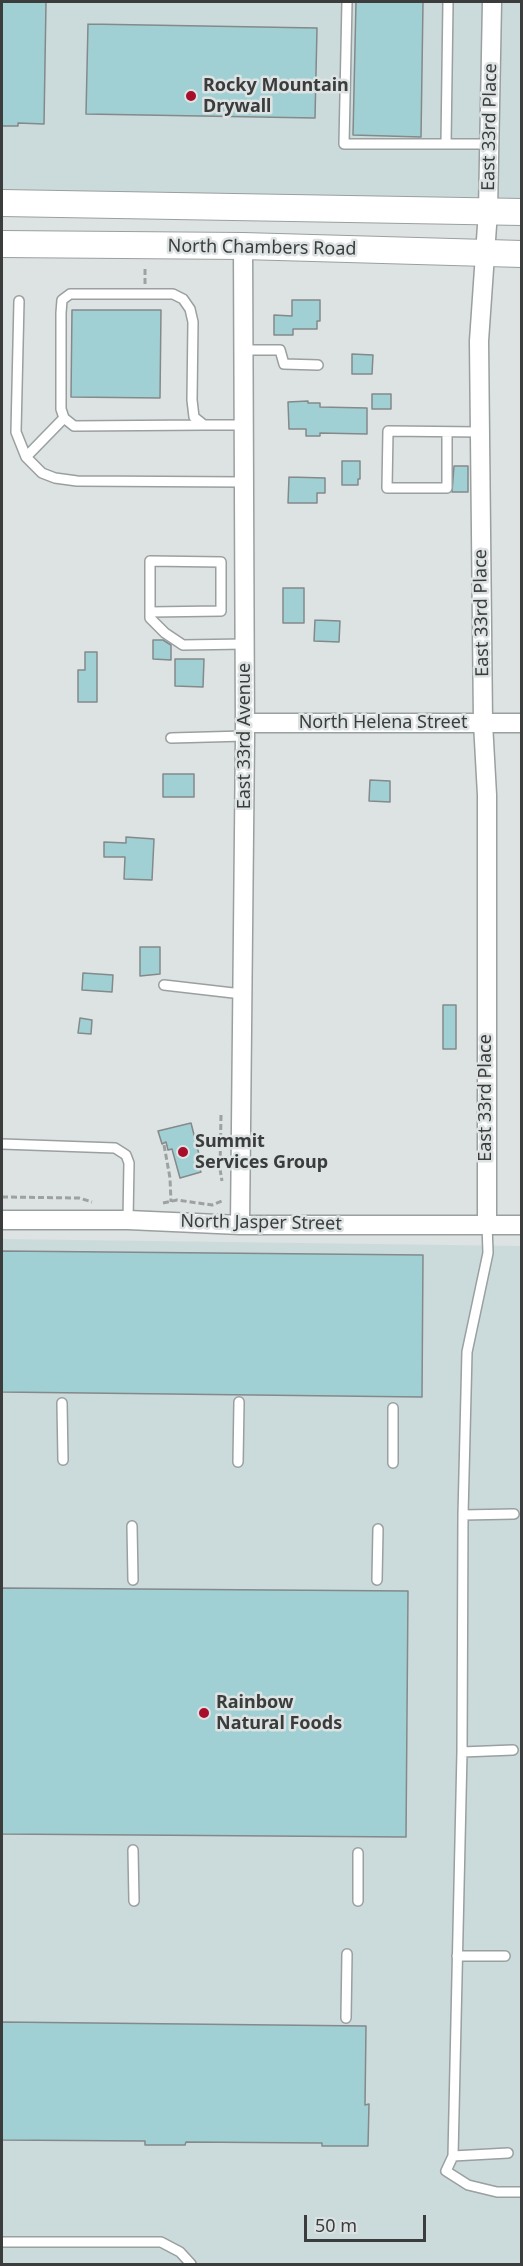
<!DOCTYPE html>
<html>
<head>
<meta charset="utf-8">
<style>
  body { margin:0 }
  #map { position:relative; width:523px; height:2266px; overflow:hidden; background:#dde2e3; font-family:"Noto Sans",sans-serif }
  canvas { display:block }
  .frame { position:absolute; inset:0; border:3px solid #3b3d3d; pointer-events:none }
  .scale { position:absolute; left:304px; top:2215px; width:122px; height:27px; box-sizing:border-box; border:3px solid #3b3d3d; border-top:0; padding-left:8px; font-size:18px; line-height:21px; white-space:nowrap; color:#3b3d3d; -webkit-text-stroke:4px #dde2e3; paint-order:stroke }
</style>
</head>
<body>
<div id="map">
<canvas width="523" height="2266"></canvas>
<div class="frame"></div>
<div class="scale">50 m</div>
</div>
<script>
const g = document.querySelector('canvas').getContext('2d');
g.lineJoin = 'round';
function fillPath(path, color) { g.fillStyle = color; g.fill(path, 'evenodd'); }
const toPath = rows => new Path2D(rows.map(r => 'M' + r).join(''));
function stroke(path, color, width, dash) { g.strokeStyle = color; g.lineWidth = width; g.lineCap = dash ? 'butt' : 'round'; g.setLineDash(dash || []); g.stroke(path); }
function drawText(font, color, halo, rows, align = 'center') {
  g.font = font + ' "Noto Sans",sans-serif'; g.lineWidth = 5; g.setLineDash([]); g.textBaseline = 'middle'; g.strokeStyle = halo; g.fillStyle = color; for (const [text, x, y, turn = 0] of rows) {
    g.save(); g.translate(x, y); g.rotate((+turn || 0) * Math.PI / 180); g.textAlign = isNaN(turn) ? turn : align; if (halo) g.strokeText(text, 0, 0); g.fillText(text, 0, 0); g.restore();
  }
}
fillPath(toPath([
  [2,2,521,2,521,205,2,190],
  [2,1239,521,1246,521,2264,2,2264]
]), '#cbdadb');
const building = toPath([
  [2,2,46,2,44,124,18,123,18,126,2,126,2,2],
  [356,2,423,2,421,137,353,135,356,2],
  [88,24,317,28,315,118,86,114,88,24],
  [292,300,320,300,320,321,317,321,317,329,293,329,293,335,274,335,274,315,292,316,292,300],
  [72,310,161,310,160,398,71,397,72,310],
  [352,354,373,355,372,374,352,374,352,354],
  [372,394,391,394,391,409,372,409,372,394],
  [308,401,308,403,320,403,320,407,367,408,367,434,320,433,320,436,306,436,306,429,289,429,288,402,308,401],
  [342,461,360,461,360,479,358,479,358,485,342,485,342,461],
  [454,466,468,466,468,492,452,492,454,466],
  [289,477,325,478,325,493,317,493,317,503,288,503,289,477],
  [283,588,304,588,304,623,283,623,283,588],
  [315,620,340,621,339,642,314,641,315,620],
  [153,640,163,640,171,645,171,660,153,659,153,640],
  [85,652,97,652,97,702,78,702,78,670,85,670,85,652],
  [175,659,204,659,203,687,175,686,175,659],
  [163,774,194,774,194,797,163,797,163,774],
  [370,780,390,781,390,802,369,801,370,780],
  [126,837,154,839,152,880,124,879,125,857,104,857,104,842,126,843,126,837],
  [140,947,160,947,160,974,140,976,140,947],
  [83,973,113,975,112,992,82,990,83,973],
  [443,1005,456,1005,456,1049,443,1049,443,1005],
  [80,1018,92,1020,91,1034,78,1033,80,1018],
  [191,1123,202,1166,199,1167,201,1172,180,1178,172,1149,168,1150,166,1142,162,1144,158,1131,191,1123],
  [2,1251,423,1255,422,1397,2,1392,2,1251],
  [2,1588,408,1591,406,1837,2,1834,2,1588],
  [2,2022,366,2026,365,2105,369,2104,368,2146,322,2146,322,2143,186,2142,185,2145,145,2145,145,2141,2,2140,2,2022]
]);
fillPath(building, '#a1d0d4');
stroke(building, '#84898a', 1.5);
const lane = toPath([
  [347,2,344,144,489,144],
  [446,144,448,2],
  [19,301,16,432,26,457,42,473,55,478,77,481,244,482],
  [243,350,280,350,284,364,318,365],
  [204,425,74,426,64,418,61,409,61,313,62,300,70,294,173,294,183,299,190,309,193,322,192,400,194,417,204,425,244,425],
  [447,432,447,488,387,488,388,431,480,432],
  [26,457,64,418],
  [150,612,221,611,221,562,150,561,150,618,165,633,183,645,245,644],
  [171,738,245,736],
  [164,985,242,994],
  [2,1144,115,1148,126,1155,129,1163,128,1220],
  [487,1224,488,1253,467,1352,463,1515,462,1752,453,2156,446,2171,468,2185,497,2192,522,2192],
  [62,1403,63,1460],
  [393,1408,393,1463],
  [238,1462,239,1402],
  [463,1515,514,1514],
  [132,1526,133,1580],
  [377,1580,378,1529],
  [462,1752,513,1750],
  [133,1850,134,1901],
  [358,1853,358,1901],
  [457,1956,505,1956],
  [346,2018,347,1954],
  [453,2156,508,2153],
  [2,2242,161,2242,180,2252,191,2264]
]);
const street = toPath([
  [245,723,522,723],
  [2,1220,128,1220,240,1225,522,1225],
  [487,1224,487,795,483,723,479,341,488,211,492,2],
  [240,1225,245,736,243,246]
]);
const secondary = toPath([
  [2,203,522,212],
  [2,244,243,246,522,254]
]);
stroke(lane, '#9a9f9f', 12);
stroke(street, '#9a9f9f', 21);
stroke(secondary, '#9a9f9f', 28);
stroke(toPath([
  [145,284,145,267],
  [221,1115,220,1169,222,1181],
  [164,1145,170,1178,171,1202],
  [2,1197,79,1198,92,1202],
  [163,1203,177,1200,212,1205,222,1201,222,1199]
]), '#9ea1a2', 3, [6, 3]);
stroke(lane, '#fff', 9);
stroke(street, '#fff', 18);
stroke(secondary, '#fff', 26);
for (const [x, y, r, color] of [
  [191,96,6,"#a70e2b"],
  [183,1152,6,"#a70e2b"],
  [204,1713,6,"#a70e2b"]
]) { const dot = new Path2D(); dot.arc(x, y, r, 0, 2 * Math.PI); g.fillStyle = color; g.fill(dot); stroke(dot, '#dde2e3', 2); }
drawText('bold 18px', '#3b3d3d', '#dde2e3', [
  ["Rocky Mountain",203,86],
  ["Drywall",203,107],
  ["Summit",195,1142],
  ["Services Group",195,1163],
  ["Rainbow",216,1703],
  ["Natural Foods",216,1724]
], 'left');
drawText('18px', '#3b3d3d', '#dde2e3', [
  ["East 33rd Place",490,127,-89],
  ["North Chambers Road",262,248,1],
  ["East 33rd Place",482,613,-91],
  ["North Helena Street",383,723],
  ["East 33rd Avenue",245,736,-90],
  ["East 33rd Place",486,1098,-90],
  ["North Jasper Street",261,1223,1]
]);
</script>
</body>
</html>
